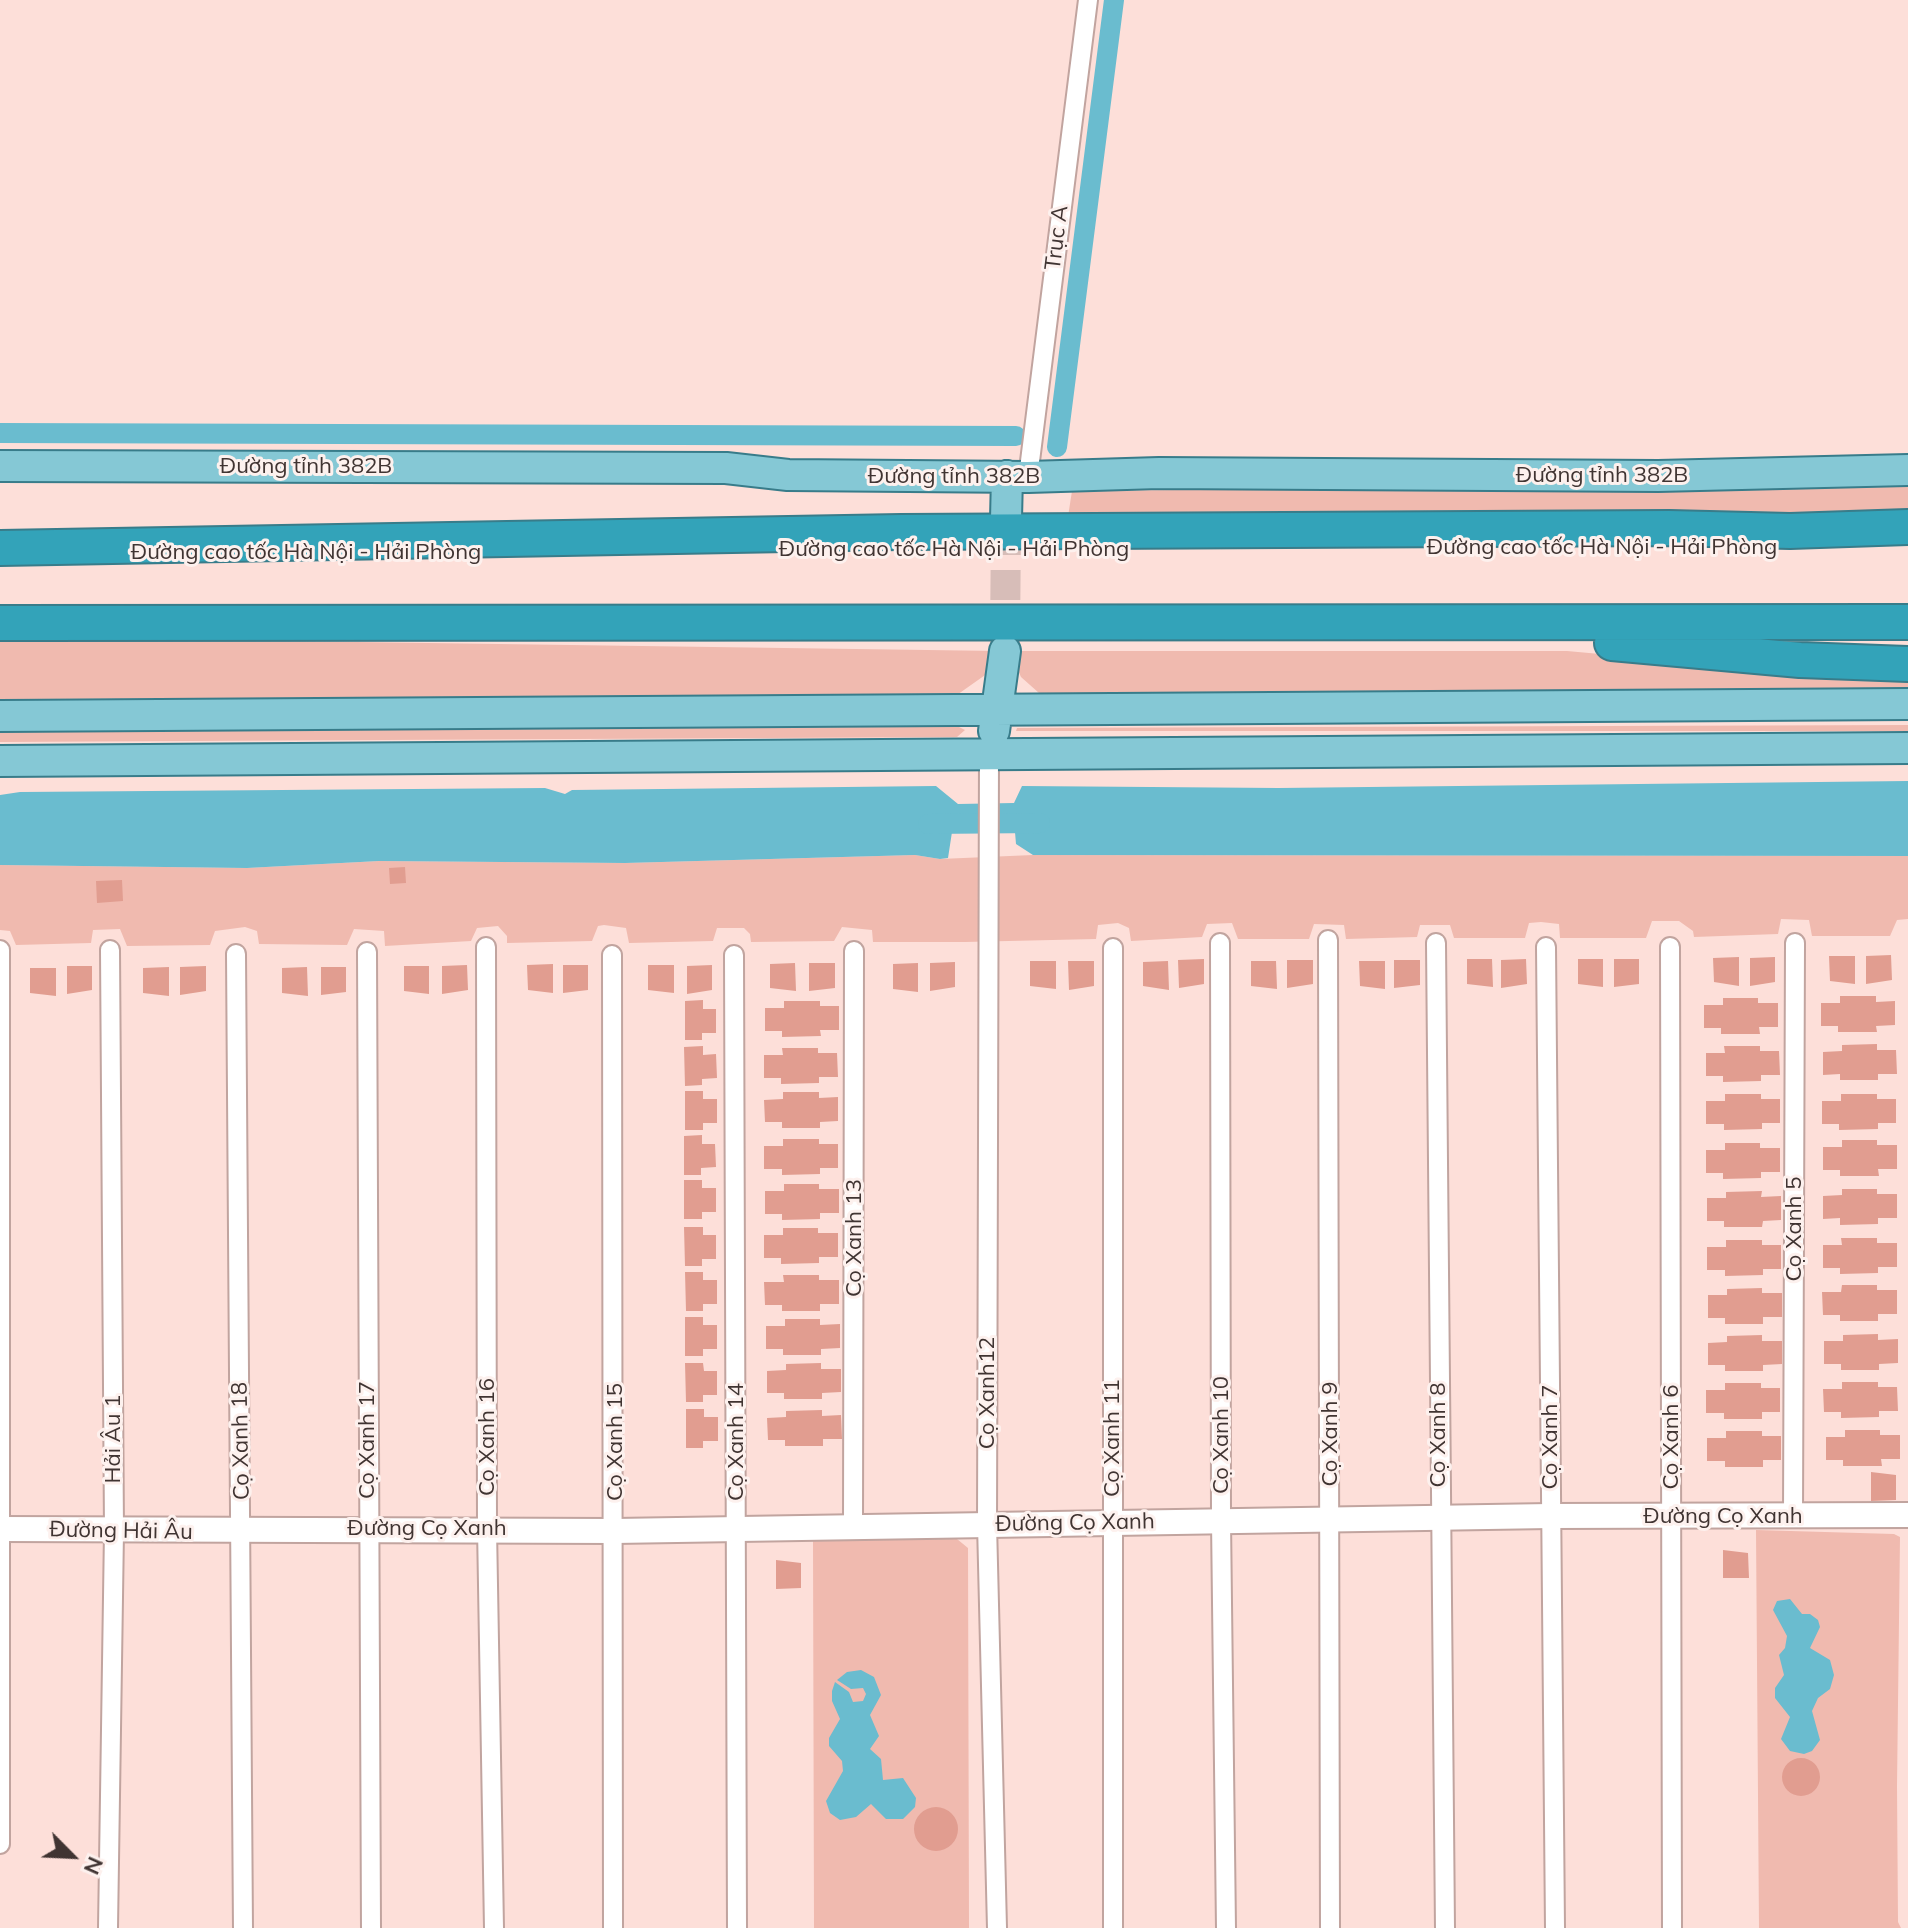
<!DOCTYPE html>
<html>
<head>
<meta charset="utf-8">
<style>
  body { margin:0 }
  #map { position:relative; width:1908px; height:1928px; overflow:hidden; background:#fddfd9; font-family:Mulish,sans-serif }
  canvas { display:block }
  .north { position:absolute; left:32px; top:1816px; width:80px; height:80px; -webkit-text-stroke:6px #fdf1ee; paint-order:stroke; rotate:114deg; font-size:22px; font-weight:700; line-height:32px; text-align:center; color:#403432 }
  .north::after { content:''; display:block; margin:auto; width:28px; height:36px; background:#403432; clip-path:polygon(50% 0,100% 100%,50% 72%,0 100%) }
</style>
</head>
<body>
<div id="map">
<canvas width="1908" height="1928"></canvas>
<div class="north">N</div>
</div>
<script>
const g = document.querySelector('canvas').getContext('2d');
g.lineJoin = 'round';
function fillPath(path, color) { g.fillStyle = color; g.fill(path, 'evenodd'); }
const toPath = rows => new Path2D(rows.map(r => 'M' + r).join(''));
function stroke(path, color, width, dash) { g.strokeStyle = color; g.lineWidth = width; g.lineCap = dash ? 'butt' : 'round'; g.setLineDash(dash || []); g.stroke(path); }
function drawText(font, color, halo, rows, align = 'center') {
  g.font = font + ' Mulish,sans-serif'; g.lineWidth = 6; g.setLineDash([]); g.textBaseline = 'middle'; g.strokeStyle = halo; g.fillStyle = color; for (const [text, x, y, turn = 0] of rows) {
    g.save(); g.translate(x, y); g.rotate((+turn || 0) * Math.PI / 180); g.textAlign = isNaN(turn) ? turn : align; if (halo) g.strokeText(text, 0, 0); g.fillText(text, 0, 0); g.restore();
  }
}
fillPath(toPath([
  [1908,483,1908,513,1067,523,1072,491],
  [0,637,998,651,988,673,954,697,0,699],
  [1009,651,1567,651,1908,682,1908,694,1050,696,1039,693,1021,677],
  [1908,725,1908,731,1016,731,1017,728],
  [957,726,965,730,957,737,0,742,0,731],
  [915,855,940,859,1033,855,1908,856,1908,919,1897,920,1890,936,1812,936,1809,920,1781,919,1778,934,1694,937,1693,931,1679,921,1652,921,1646,938,1560,938,1559,924,1541,922,1529,923,1525,938,1454,938,1450,925,1420,925,1417,937,1346,939,1344,925,1314,924,1309,939,1238,939,1232,923,1207,924,1202,937,1131,941,1129,928,1118,923,1098,925,1096,939,965,942,873,942,872,930,842,927,834,941,751,942,750,934,744,928,717,928,713,941,629,943,626,928,604,925,598,926,592,941,507,943,507,936,498,926,477,928,471,941,385,946,384,931,354,929,347,945,259,944,257,931,245,927,215,931,210,945,127,946,120,929,93,930,91,943,16,945,10,931,0,930,0,865,247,868,379,861,625,863],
  [1756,1530,1894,1534,1900,1537,1897,1786,1898,1922,1901,1928,1759,1928],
  [957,1539,968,1548,969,1928,814,1928,813,1540]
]), '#f0baaf');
fillPath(toPath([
  [1908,781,1908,856,1033,855,1016,844,1014,820,954,819,948,858,940,859,915,855,625,863,379,861,247,868,0,865,0,795,20,792,545,788,565,794,572,790,936,786,958,804,1014,803,1022,786,1279,788],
  [1790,1599,1802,1614,1810,1614,1818,1620,1820,1627,1810,1648,1830,1660,1834,1675,1830,1689,1818,1698,1812,1711,1820,1740,1812,1751,1804,1754,1790,1751,1781,1739,1790,1717,1775,1698,1775,1688,1784,1675,1779,1655,1785,1648,1787,1636,1773,1610,1777,1601],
  [861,1670,874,1677,881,1695,870,1715,879,1736,870,1749,881,1759,883,1780,903,1778,916,1798,915,1807,903,1819,886,1819,871,1804,856,1817,840,1820,830,1813,826,1801,843,1771,842,1761,829,1746,829,1738,840,1719,832,1701,832,1691,835,1682,849,1692,853,1702,863,1701,866,1694,863,1688,851,1689,837,1680,847,1672]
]), '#6abccf');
stroke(toPath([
  [0,433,1016,436],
  [1057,447,1114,0],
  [928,824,1040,823]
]), '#6abccf', 20);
fillPath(toPath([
  [405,867,406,883,390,884,389,868],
  [122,880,123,901,97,903,96,881],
  [1891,955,1892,980,1866,984,1866,956],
  [1829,956,1855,956,1855,984,1830,981],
  [1739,957,1739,986,1714,982,1713,958],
  [1775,957,1775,982,1750,986,1750,958],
  [1204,959,1204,984,1179,988,1178,960],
  [1467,959,1492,959,1493,987,1467,984],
  [1526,959,1527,984,1501,988,1501,960],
  [1578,959,1603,959,1603,987,1578,984],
  [1614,959,1639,959,1639,984,1614,987],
  [1287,960,1313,960,1313,984,1287,988],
  [1394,960,1420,960,1420,985,1394,988],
  [1030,961,1056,961,1056,989,1030,986],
  [1068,961,1094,961,1094,986,1069,990],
  [1168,961,1169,990,1143,986,1143,962],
  [1251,961,1276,961,1277,989,1251,986],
  [1359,961,1385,961,1385,989,1360,986],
  [955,962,955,987,930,991,930,963],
  [795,963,796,991,770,988,770,964],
  [809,963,835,963,835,988,809,991],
  [918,963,918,992,893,989,893,964],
  [553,964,553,993,528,990,527,965],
  [467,965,468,990,442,994,442,966],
  [563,965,588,965,588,990,563,993],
  [648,965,674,965,674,993,648,990],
  [712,965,712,990,687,994,687,966],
  [67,966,92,966,92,990,67,994],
  [206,966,206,991,180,995,180,967],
  [404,966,429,966,429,994,404,991],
  [169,967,169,996,143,993,143,968],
  [307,967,308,996,282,993,282,968],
  [321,967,346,967,346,992,321,995],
  [30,968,56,968,56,996,30,993],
  [1840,996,1876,996,1876,1002,1895,1001,1895,1025,1876,1026,1877,1032,1838,1032,1838,1026,1821,1026,1821,1003,1840,1003],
  [1723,998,1758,998,1758,1003,1778,1003,1778,1027,1759,1027,1760,1034,1721,1034,1721,1028,1704,1028,1704,1005,1723,1005],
  [703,1000,703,1009,716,1009,716,1033,702,1033,702,1040,685,1040,685,1001],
  [784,1001,820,1001,820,1006,839,1006,839,1030,820,1030,821,1036,782,1037,782,1031,765,1031,765,1008,784,1008],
  [1877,1044,1877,1050,1896,1050,1897,1074,1878,1074,1878,1080,1840,1080,1840,1074,1823,1075,1823,1052,1842,1051,1842,1045],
  [703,1046,703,1055,716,1054,717,1078,702,1079,702,1085,685,1086,684,1047],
  [1724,1046,1760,1046,1760,1051,1779,1051,1780,1075,1761,1075,1761,1081,1723,1082,1723,1076,1706,1076,1706,1053,1725,1053],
  [782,1048,818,1048,818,1053,837,1053,838,1077,819,1077,819,1083,781,1084,781,1078,764,1078,764,1055,783,1055],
  [685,1091,703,1091,703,1099,717,1099,717,1123,703,1123,703,1130,685,1130],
  [783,1092,819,1092,819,1098,838,1097,838,1121,820,1122,820,1128,782,1128,782,1122,765,1122,764,1100,783,1099],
  [1725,1094,1761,1094,1761,1099,1780,1099,1780,1123,1762,1123,1762,1129,1724,1130,1724,1124,1706,1124,1706,1101,1725,1101],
  [1841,1094,1877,1094,1877,1099,1896,1099,1896,1123,1878,1123,1878,1129,1839,1130,1839,1124,1822,1124,1822,1101,1841,1101],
  [702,1135,702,1144,715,1144,716,1167,701,1168,701,1175,684,1175,684,1136],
  [783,1139,819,1139,819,1144,838,1144,838,1168,820,1168,820,1174,782,1175,782,1169,764,1169,764,1146,783,1146],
  [1842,1140,1877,1140,1877,1145,1897,1145,1897,1169,1878,1169,1879,1176,1840,1176,1840,1170,1823,1170,1823,1147,1842,1147],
  [1725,1143,1760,1143,1760,1148,1780,1148,1780,1172,1761,1172,1761,1178,1723,1179,1723,1173,1706,1173,1706,1150,1725,1150],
  [684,1180,702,1180,702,1188,716,1188,716,1212,702,1212,702,1219,684,1219],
  [784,1184,819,1184,819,1189,839,1189,839,1213,820,1213,820,1219,782,1220,782,1214,765,1214,765,1191,784,1191],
  [1842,1189,1877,1189,1877,1194,1897,1194,1897,1218,1878,1218,1878,1224,1840,1225,1840,1218,1823,1219,1823,1196,1842,1195],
  [1762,1191,1761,1197,1781,1196,1781,1220,1763,1221,1762,1227,1724,1227,1724,1221,1707,1221,1707,1198,1726,1198,1726,1192],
  [684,1227,703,1227,703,1235,716,1235,716,1259,702,1259,702,1266,685,1266],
  [783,1228,818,1228,818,1233,838,1233,838,1257,819,1257,819,1263,781,1264,781,1258,764,1258,764,1235,783,1235],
  [1841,1238,1877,1238,1877,1243,1897,1243,1897,1267,1878,1267,1878,1273,1840,1274,1840,1268,1823,1268,1823,1245,1842,1245],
  [1726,1240,1762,1240,1762,1245,1781,1245,1781,1269,1763,1269,1763,1275,1725,1276,1725,1270,1707,1270,1707,1247,1726,1247],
  [685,1272,703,1272,703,1280,717,1280,717,1304,703,1304,703,1311,686,1311],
  [783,1275,819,1275,819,1280,839,1280,839,1304,820,1304,820,1311,782,1311,782,1305,765,1305,764,1282,784,1282],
  [1842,1285,1877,1285,1877,1290,1897,1290,1897,1314,1878,1314,1878,1321,1840,1321,1840,1315,1823,1315,1822,1292,1841,1292],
  [1762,1288,1762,1293,1782,1293,1782,1317,1763,1317,1763,1324,1725,1324,1725,1318,1708,1318,1708,1295,1727,1295,1727,1289],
  [685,1317,703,1317,703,1325,717,1325,717,1349,703,1349,703,1356,685,1356],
  [785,1319,820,1319,820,1325,840,1324,840,1348,821,1349,821,1355,783,1355,783,1349,766,1349,766,1326,785,1326],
  [1878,1334,1878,1340,1898,1339,1898,1363,1879,1364,1879,1370,1841,1370,1841,1364,1824,1364,1824,1341,1843,1341,1843,1335],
  [1762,1335,1762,1341,1782,1341,1782,1364,1763,1365,1763,1371,1725,1371,1725,1365,1708,1365,1708,1343,1727,1342,1727,1336],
  [685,1363,703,1363,704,1371,717,1371,717,1395,703,1395,703,1402,686,1402],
  [821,1363,821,1369,841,1369,841,1392,822,1393,822,1399,784,1399,784,1393,767,1393,767,1371,786,1370,786,1364],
  [1842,1382,1878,1382,1878,1387,1897,1387,1898,1411,1879,1411,1879,1417,1841,1418,1841,1412,1824,1412,1823,1389,1842,1389],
  [1725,1383,1761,1383,1761,1388,1780,1388,1780,1412,1762,1412,1762,1419,1724,1419,1724,1413,1706,1413,1706,1390,1725,1390],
  [686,1409,704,1409,704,1417,718,1417,718,1441,703,1441,703,1448,686,1448],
  [822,1410,822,1416,841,1415,842,1439,823,1439,823,1446,785,1446,785,1440,768,1440,767,1418,786,1417,786,1411],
  [1845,1430,1880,1430,1880,1435,1900,1435,1900,1459,1881,1459,1882,1466,1843,1466,1843,1460,1826,1460,1826,1437,1845,1437],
  [1726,1431,1762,1431,1762,1436,1781,1436,1781,1460,1763,1460,1763,1467,1725,1467,1725,1461,1707,1461,1707,1438,1726,1438],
  [1871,1472,1896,1475,1896,1500,1871,1501],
  [1723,1550,1748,1553,1749,1578,1723,1578],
  [776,1560,801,1563,801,1588,776,1589],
  '1782 1777a19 19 0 1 1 38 0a19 19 0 1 1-38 0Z',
  '914 1829a22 22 0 1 1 44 0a22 22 0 1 1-44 0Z'
]), '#e19d90');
stroke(toPath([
  [1005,645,1006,519]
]), '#d7bdb8', 30, [30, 15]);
const minor = toPath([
  [1028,477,1088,0],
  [989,752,987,1524,997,1928],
  [1328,940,1330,1928],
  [1220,943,1221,1521,1226,1928],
  [1436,943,1445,1928],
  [486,947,487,1528,494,1928],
  [1546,947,1555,1928],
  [1670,947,1672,1928],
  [367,952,371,1928],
  [236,954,243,1928],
  [612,955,613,1928],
  [734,955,737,1928],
  [1793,1515,1795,943],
  [853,1525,854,951],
  [0,1844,0,950],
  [108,1928,114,1531,110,950],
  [1113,1928,1113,948]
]);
const tertiary = toPath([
  [0,1529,615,1531,1550,1516,1908,1515]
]);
const primary = toPath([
  [0,466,726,468,788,475,1028,477,1159,473,1658,476,1908,470],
  [1006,519,1007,476],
  [0,716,1908,704],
  [994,731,1005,651],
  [0,761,1908,748]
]);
const motorway = toPath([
  [0,548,901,532,1669,528,1790,531,1908,527],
  [0,623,1908,622],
  [1612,643,1800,660,1908,664]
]);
stroke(minor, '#c1a49f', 22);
stroke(tertiary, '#c1a49f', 28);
stroke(primary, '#387c8a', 34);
stroke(motorway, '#387c8a', 38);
stroke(minor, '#fff', 18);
stroke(tertiary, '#fff', 24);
stroke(primary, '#85c8d5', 30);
stroke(motorway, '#33a3b9', 34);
drawText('22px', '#403432', '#fdf1ee', [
  ["Trục A",1057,238,-83],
  ["Đường tỉnh 382B",306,466],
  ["Đường tỉnh 382B",1602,475],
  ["Đường tỉnh 382B",954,476],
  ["Đường cao tốc Hà Nội - Hải Phòng",1602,547],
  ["Đường cao tốc Hà Nội - Hải Phòng",954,549],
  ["Đường cao tốc Hà Nội - Hải Phòng",306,552],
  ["Cọ Xanh 5",1794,1229,-90],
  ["Cọ Xanh 13",854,1238,-90],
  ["Cọ Xanh12",987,1393,-90],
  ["Cọ Xanh 9",1330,1434,-90],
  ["Cọ Xanh 10",1221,1435,-90],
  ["Cọ Xanh 8",1438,1435,-90],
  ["Cọ Xanh 16",487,1437,-90],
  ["Cọ Xanh 7",1550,1437,-90],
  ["Cọ Xanh 6",1671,1437,-90],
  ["Cọ Xanh 11",1112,1438,-90],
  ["Hải Âu 1",113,1439,-90],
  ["Cọ Xanh 17",367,1440,-90],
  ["Cọ Xanh 18",241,1441,-91],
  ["Cọ Xanh 15",615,1442,-90],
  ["Cọ Xanh 14",736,1442,-90],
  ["Đường Cọ Xanh",1723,1516],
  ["Đường Cọ Xanh",1075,1523,-1],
  ["Đường Cọ Xanh",427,1528],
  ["Đường Hải Âu",121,1531,1]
]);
</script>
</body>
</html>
